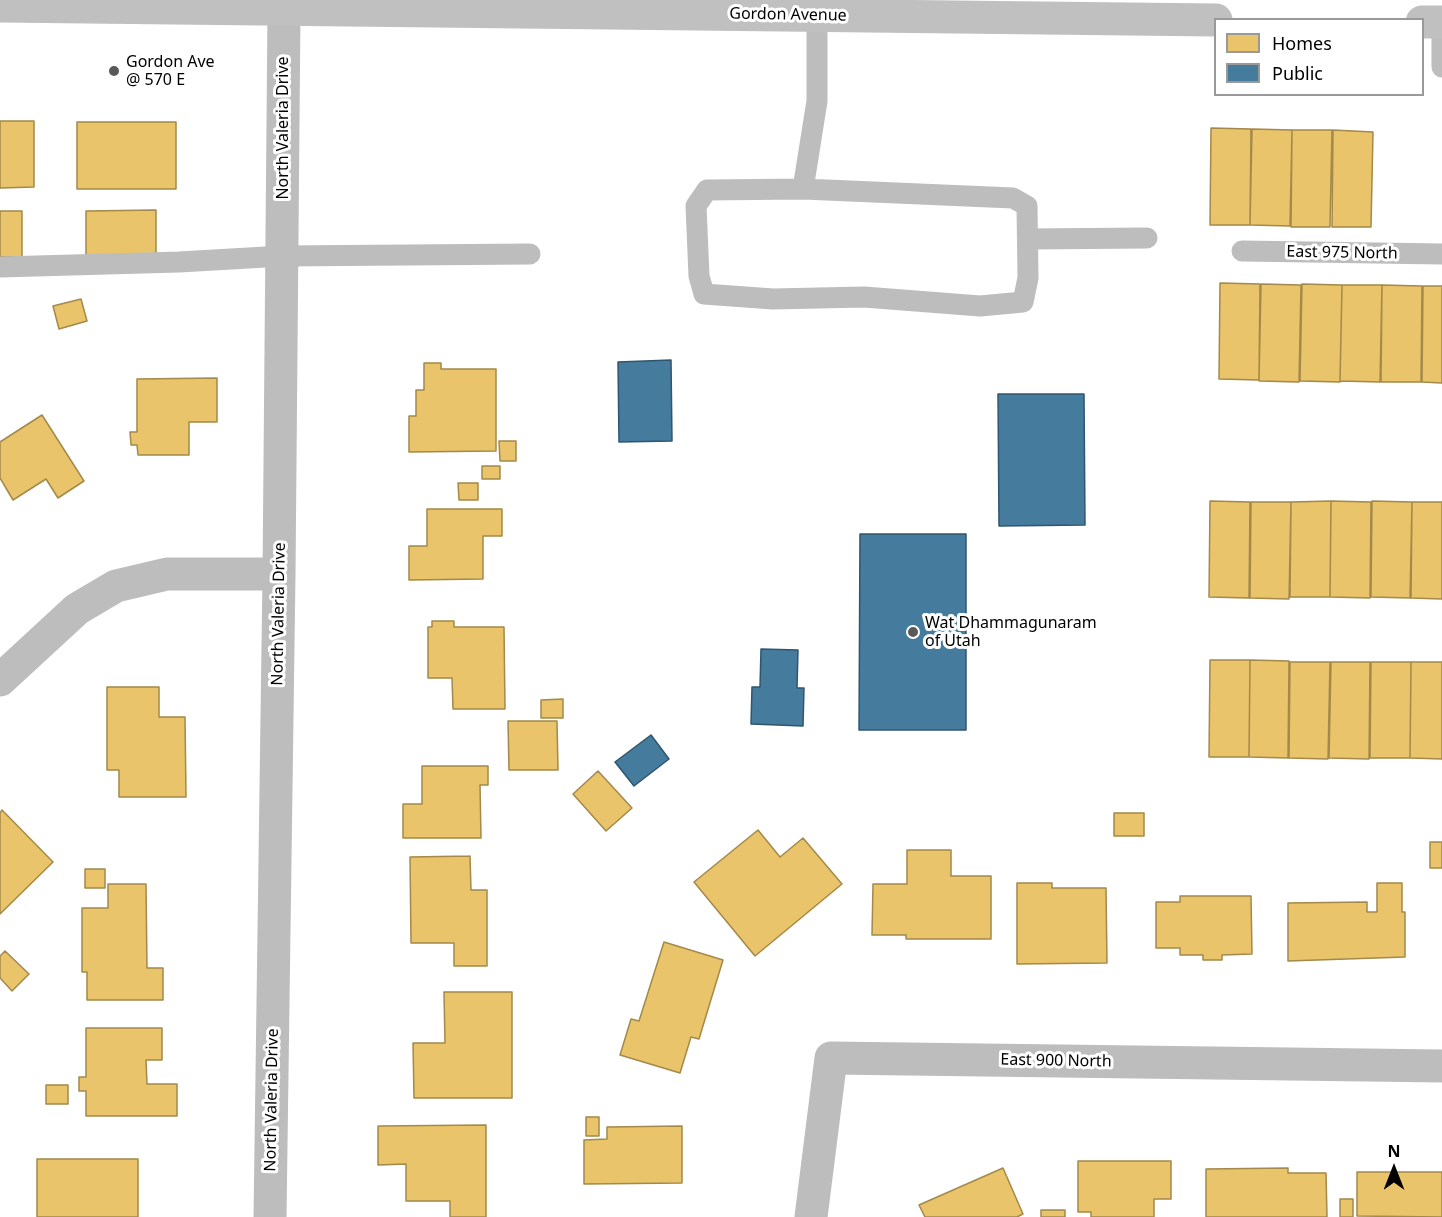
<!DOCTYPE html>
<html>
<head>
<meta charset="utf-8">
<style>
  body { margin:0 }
  #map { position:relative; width:1442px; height:1217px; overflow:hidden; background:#fff; font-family:"Noto Sans",sans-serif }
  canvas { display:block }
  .legend { position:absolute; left:1214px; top:18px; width:210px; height:78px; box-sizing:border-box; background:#fff; border:2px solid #999; margin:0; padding:8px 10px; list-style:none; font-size:18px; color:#000 }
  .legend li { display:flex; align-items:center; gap:12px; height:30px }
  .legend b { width:30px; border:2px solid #999 }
  .north { position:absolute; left:1364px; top:1139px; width:60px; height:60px; -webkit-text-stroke:4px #fff; paint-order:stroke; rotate:0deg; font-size:16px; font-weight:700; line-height:24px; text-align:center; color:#000 }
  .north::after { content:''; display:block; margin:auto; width:21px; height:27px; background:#000; clip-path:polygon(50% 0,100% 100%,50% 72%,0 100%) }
</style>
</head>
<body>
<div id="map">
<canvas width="1442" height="1217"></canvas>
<ul class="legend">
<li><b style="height:16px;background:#e9c46a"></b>Homes</li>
<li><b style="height:16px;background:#457b9d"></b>Public</li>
</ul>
<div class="north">N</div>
</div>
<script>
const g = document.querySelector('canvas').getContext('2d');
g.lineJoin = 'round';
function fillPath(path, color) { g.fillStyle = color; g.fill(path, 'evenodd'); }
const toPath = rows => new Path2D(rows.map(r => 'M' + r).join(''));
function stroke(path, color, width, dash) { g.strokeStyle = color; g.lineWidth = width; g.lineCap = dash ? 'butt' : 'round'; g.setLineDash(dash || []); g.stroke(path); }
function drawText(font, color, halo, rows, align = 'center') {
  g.font = font + ' "Noto Sans",sans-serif'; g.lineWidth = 6; g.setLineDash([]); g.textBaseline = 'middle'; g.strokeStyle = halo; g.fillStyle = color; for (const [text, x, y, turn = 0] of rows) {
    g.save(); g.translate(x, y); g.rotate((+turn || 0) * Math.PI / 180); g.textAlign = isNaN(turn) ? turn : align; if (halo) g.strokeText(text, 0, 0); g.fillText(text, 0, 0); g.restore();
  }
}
const homes = toPath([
  [0,121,34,121,34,187,0,188,0,121],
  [77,122,176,122,176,189,77,189,77,122],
  [1211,128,1251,129,1250,225,1210,225,1211,128],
  [1252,129,1292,130,1290,226,1250,225,1252,129],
  [1292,130,1332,130,1330,227,1291,227,1292,130],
  [1333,130,1373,132,1371,227,1332,227,1333,130],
  [156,210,156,255,86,256,86,211,156,210],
  [0,211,22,211,22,257,0,257,0,211],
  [1220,283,1260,284,1259,380,1219,379,1220,283],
  [1261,284,1301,285,1299,382,1259,381,1261,284],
  [1302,284,1342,285,1340,382,1300,381,1302,284],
  [1342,285,1382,285,1380,382,1340,381,1342,285],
  [1382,285,1422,286,1421,382,1381,382,1382,285],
  [1423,286,1442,286,1442,383,1422,382,1423,286],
  [81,299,87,321,59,329,53,306,81,299],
  [424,363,441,363,441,369,496,369,496,451,409,452,409,416,416,416,416,390,424,390,424,363],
  [217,378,217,422,189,422,189,455,138,455,137,445,131,445,130,432,137,432,137,379,217,378],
  [42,415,84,481,58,498,46,479,13,500,0,478,0,442,42,415],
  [499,441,516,441,516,461,500,461,499,441],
  [482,466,500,466,500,479,482,479,482,466],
  [458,483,478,483,478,500,459,500,458,483],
  [1210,501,1250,502,1249,598,1209,597,1210,501],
  [1331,501,1371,502,1370,598,1330,597,1331,501],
  [1331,501,1330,597,1290,597,1291,502,1331,501],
  [1372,501,1412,502,1410,598,1371,597,1372,501],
  [1251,502,1291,502,1289,599,1250,598,1251,502],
  [1412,502,1442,502,1442,599,1411,598,1412,502],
  [427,509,502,509,502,536,483,536,483,579,409,580,409,546,427,546,427,509],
  [432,621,454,621,454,627,504,627,505,709,453,709,452,678,428,678,428,627,432,627,432,621],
  [1210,660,1250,660,1249,757,1209,757,1210,660],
  [1250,660,1289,661,1288,758,1249,757,1250,660],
  [1290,662,1330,662,1328,759,1289,758,1290,662],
  [1331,662,1370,662,1369,759,1329,758,1331,662],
  [1371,662,1411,662,1410,758,1370,758,1371,662],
  [1411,662,1442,662,1442,759,1410,758,1411,662],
  [107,687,159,687,159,717,185,717,186,797,119,797,119,770,107,770,107,687],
  [563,699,563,718,541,718,541,700,563,699],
  [508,721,557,721,558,770,509,770,508,721],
  [422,766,488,766,488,785,480,785,481,838,403,838,403,804,422,804,422,766],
  [598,771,632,808,606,831,573,794,598,771],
  [2,810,53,862,0,914,0,813,2,810],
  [1114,813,1144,813,1144,836,1114,836,1114,813],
  [758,830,780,857,803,838,842,884,755,956,694,882,758,830],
  [1430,842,1442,842,1442,868,1430,868,1430,842],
  [907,850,951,850,951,876,991,876,991,939,906,939,906,935,872,935,873,884,907,884,907,850],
  [470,856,471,890,487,890,487,966,454,966,454,943,411,943,410,857,470,856],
  [85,869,105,869,105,888,85,888,85,869],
  [1017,883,1052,883,1052,888,1106,888,1107,963,1017,964,1017,883],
  [1377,883,1402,883,1402,912,1405,912,1405,957,1288,961,1288,903,1367,902,1367,912,1377,912,1377,883],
  [108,884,146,884,147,968,163,968,163,1000,87,1000,87,972,82,972,82,908,108,908,108,884],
  [1180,896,1251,896,1252,954,1222,955,1222,960,1203,960,1203,955,1180,955,1180,948,1156,948,1156,902,1180,902,1180,896],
  [664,942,723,960,699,1039,691,1037,680,1073,620,1055,631,1019,639,1021,664,942],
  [5,951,29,974,12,991,0,978,0,956,5,951],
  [444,992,512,992,512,1098,414,1098,413,1043,445,1043,444,992],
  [86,1028,162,1028,162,1060,146,1060,147,1084,177,1084,177,1116,86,1116,86,1091,79,1091,79,1077,86,1077,86,1028],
  [46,1085,68,1085,68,1104,46,1104,46,1085],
  [586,1117,599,1117,599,1136,586,1136,586,1117],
  [486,1125,486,1217,450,1217,450,1201,406,1201,406,1164,378,1165,378,1126,486,1125],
  [682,1126,682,1183,584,1184,584,1140,607,1139,607,1127,682,1126],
  [37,1159,138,1159,138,1217,37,1217,37,1159],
  [1078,1161,1171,1161,1171,1199,1154,1199,1154,1217,1091,1217,1091,1212,1078,1212,1078,1161],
  [1003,1168,1023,1214,1017,1217,925,1217,919,1205,1003,1168],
  [1288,1168,1288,1173,1326,1173,1327,1217,1206,1217,1206,1169,1288,1168],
  [1357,1172,1442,1172,1442,1217,1357,1216,1357,1172],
  [1340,1199,1353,1199,1353,1217,1340,1217,1340,1199],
  [1041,1210,1065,1210,1065,1217,1041,1217,1041,1210]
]);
fillPath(homes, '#e9c46a');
stroke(homes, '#a3894a', 1.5);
const public = toPath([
  [671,360,672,441,619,442,618,362,671,360],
  [998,394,1084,394,1085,525,999,526,998,394],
  [860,534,966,534,966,730,859,730,860,534],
  [761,649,798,650,797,688,804,688,803,726,751,724,752,687,760,687,761,649],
  [651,735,669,759,634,786,615,762,651,735]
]);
fillPath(public, '#457b9d');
stroke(public, '#30566e', 1.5);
stroke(toPath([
  [1442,22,1442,67],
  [803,189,1013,198,1027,206,1028,278,1023,302,980,306,864,297,773,299,704,294,699,276,696,206,707,190,803,189,817,101,817,16],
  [1028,239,1147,238],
  [1242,251,1442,254],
  [0,267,179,262,283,256,530,254]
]), '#bdbdbd', 21);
stroke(toPath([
  [0,680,77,609,116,586,167,574,279,574],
  [270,1217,279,574,284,10],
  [811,1217,831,1058,1442,1066]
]), '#bdbdbd', 33);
stroke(toPath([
  [0,6,1216,20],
  [1422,22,1442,22]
]), '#c0c0c0', 33);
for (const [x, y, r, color] of [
  [114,71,6,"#595959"],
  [913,632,6,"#595959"]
]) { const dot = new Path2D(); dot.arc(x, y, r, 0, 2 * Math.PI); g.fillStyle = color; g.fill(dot); stroke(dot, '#fff', 2); }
drawText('16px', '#000', '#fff', [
  ["Gordon Avenue",788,15,1],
  ["North Valeria Drive",283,128,-90],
  ["East 975 North",1342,253,1],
  ["North Valeria Drive",279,614,-89],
  ["East 900 North",1056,1061,1],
  ["North Valeria Drive",272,1100,-89]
]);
drawText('16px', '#000', '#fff', [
  ["Gordon Ave",126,62],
  ["@ 570 E",126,80],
  ["Wat Dhammagunaram",925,623],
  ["of Utah",925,641]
], 'left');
</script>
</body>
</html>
